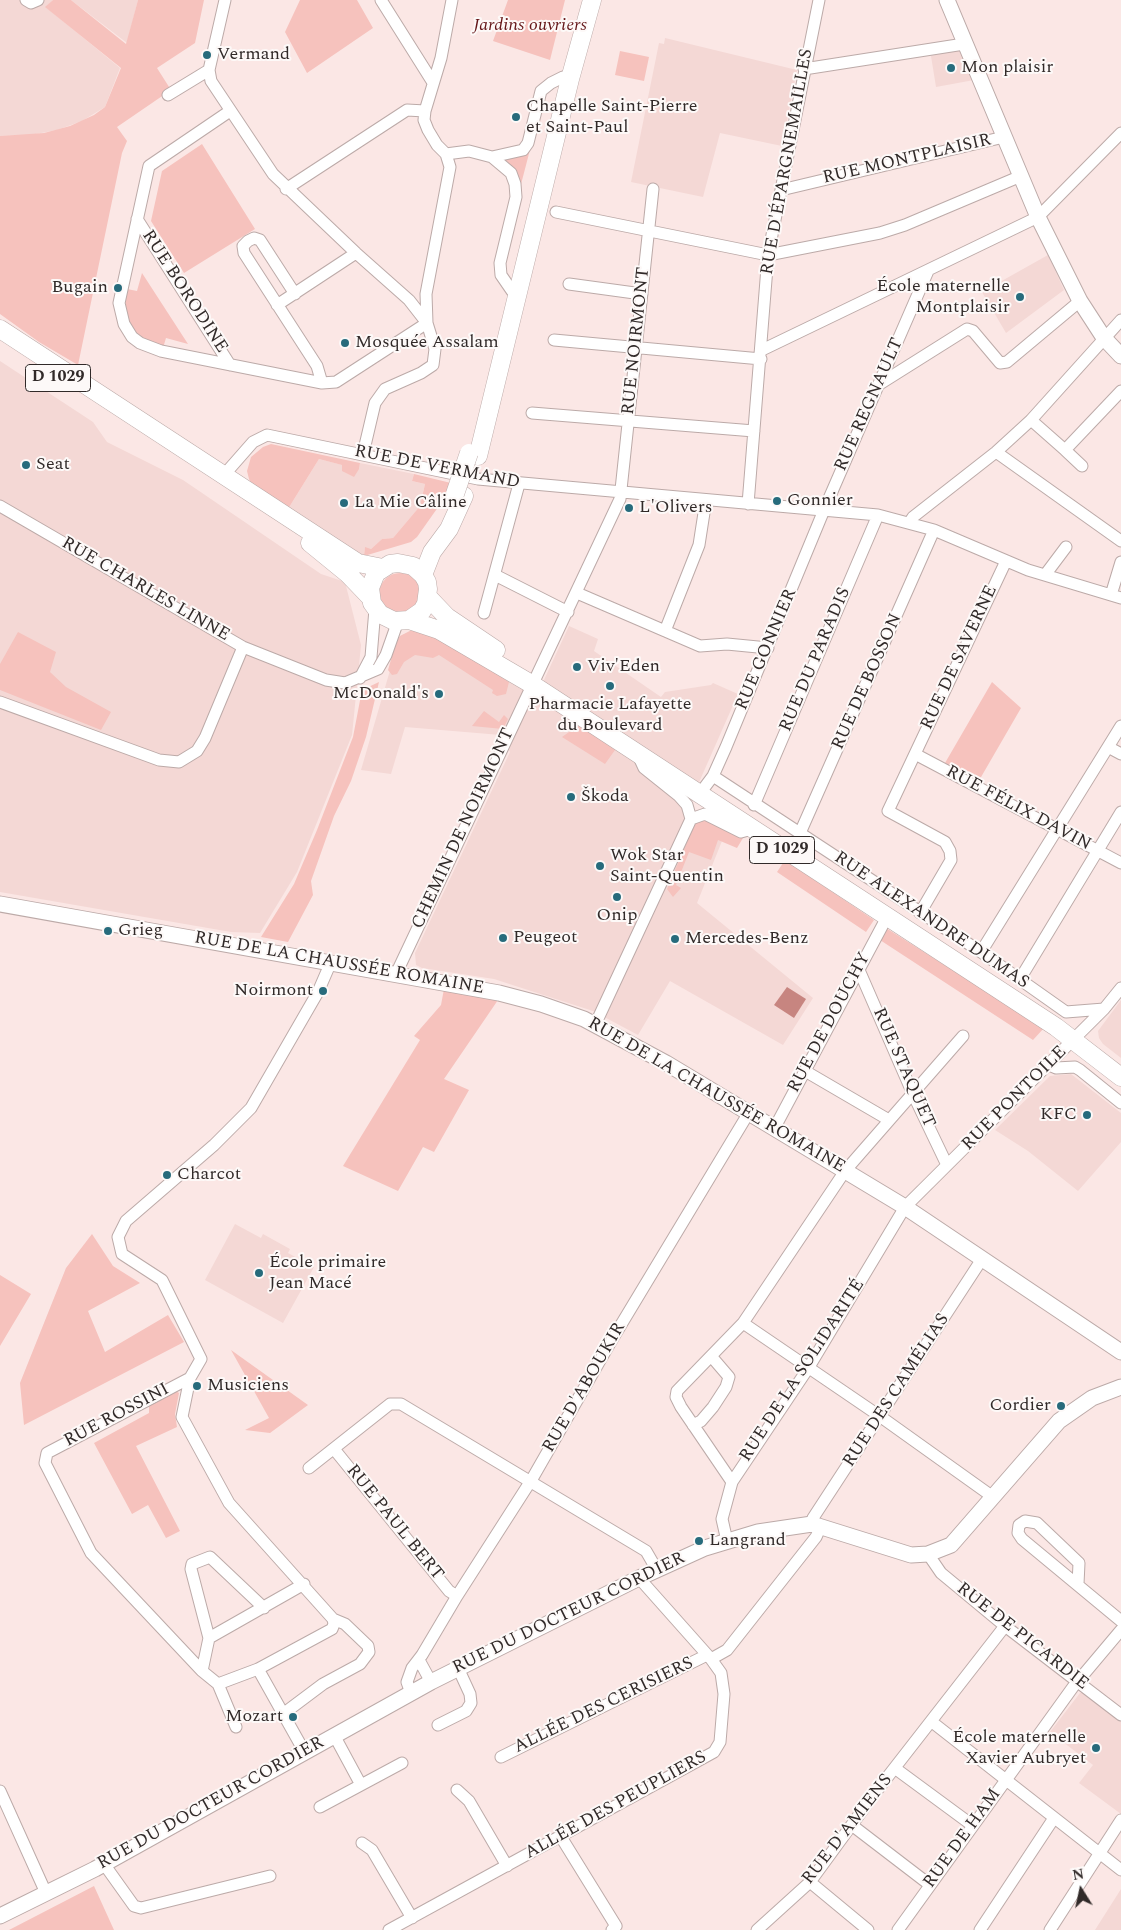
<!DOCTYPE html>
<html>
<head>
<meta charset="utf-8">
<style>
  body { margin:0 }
  #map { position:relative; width:1121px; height:1930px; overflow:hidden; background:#fbe7e5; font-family:Spectral,serif }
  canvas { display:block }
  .north { position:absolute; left:1056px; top:1865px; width:50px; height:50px; -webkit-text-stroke:4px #fdf9f8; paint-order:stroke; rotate:350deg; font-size:14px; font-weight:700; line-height:20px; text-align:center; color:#312a29 }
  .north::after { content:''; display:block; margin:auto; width:18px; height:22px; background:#312a29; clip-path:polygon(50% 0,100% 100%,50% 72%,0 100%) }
</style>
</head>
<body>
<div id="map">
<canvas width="1121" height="1930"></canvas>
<div class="north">N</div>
</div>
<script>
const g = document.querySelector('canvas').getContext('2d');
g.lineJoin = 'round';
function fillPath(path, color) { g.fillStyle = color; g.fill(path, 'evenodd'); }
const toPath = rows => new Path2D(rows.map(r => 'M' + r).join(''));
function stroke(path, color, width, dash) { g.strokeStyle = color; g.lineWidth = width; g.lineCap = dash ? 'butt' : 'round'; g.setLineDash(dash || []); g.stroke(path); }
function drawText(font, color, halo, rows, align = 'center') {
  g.font = font + ' Spectral,serif'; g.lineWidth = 4; g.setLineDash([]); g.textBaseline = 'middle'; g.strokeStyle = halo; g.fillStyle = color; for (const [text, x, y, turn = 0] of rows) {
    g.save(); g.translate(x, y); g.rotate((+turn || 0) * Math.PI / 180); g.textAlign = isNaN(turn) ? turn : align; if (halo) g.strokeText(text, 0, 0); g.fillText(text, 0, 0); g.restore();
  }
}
fillPath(toPath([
  [0,0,53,0,46,7,120,68,105,107,82,121,57,130,31,135,0,136],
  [71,0,138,0,127,43],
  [665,38,797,70,782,146,720,133,703,197,631,182,659,43,664,44],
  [961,49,974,80,936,87,931,56],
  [1048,255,1064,290,1006,333,982,292],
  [0,361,93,422,107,442,183,480,321,574,345,582,361,645,352,735,297,872,260,933,231,932,0,892],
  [319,459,359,469,360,463,414,474,412,481,425,484,420,506,393,538,382,539,371,549,365,548,364,556,288,509],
  [569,626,598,639,594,651,661,697,665,692,711,685,713,683,738,694,685,814,722,841,697,903,813,998,783,1045,670,981,638,1035,593,1011,494,979,422,968,416,965,415,953,510,752,501,735,405,727,391,774,361,770,400,636,415,628,537,695],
  [1121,1000,1121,1058,1103,1044,1099,1038,1098,1031],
  [1071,1074,1121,1113,1121,1142,1078,1191,1028,1151,995,1130,1050,1076],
  [235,1224,261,1238,263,1234,290,1249,288,1253,314,1267,283,1323,205,1280],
  [1080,1693,1083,1693,1121,1721,1121,1814,1079,1783,1093,1765,1050,1732],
  [1121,1889,1121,1930,1095,1930]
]), '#f4d8d5');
fillPath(toPath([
  [53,0,71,0,126,44,138,0,204,0,195,43,157,68,171,90,117,127,127,141,122,153,78,365,39,342,0,314,0,136,44,133,70,126,94,115,105,107,121,68,45,7],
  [300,0,357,0,373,28,307,73,285,32],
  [508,0,565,0,550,60,493,41],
  [620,51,649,57,644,81,615,75],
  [532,142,519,192,516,173,505,160],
  [202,144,255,229,184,273,151,221,162,171],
  [142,273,188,344,166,338,163,348,151,343,132,330,126,315,125,297,127,289,137,291],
  [271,444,360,463,359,469,354,477,342,471,342,465,319,459,288,509,251,483,249,479,247,471,251,457,263,447],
  [414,474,451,483,441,503,417,537,411,542,364,556,365,547,371,549,382,539,393,538,420,506,425,484,412,481],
  '379 594a21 21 0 1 1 42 0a21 21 0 1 1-42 0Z',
  [412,630,430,632,509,682,506,694,497,696,492,693,493,690,439,655,433,658,415,655,404,662,397,674,392,675,388,670,396,642,400,636],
  [18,632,56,652,50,672,66,687,111,712,101,730,0,690,0,664],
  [379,682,366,737,351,781,334,816,311,881,313,895,288,942,261,937,294,884,317,830,353,737,362,690],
  [992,682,1021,708,977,784,945,763],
  [484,711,499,722,504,715,508,719,503,729,472,726],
  [579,725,615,750,605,764,562,737],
  [704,818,743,838,737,848,718,840,711,860,689,852,676,885,681,888,673,897,667,889,696,821],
  [785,860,874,920,866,932,777,872],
  [886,928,1044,1028,1033,1040,880,940],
  [444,989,498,1000,444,1079,469,1090,434,1152,423,1147,398,1191,343,1166,420,1040,414,1036,441,1005],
  [92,1234,113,1266,140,1283,88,1311,105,1352,168,1315,184,1342,24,1425,20,1383,66,1268],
  [0,1275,31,1294,0,1346],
  [231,1350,308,1405,270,1433,245,1430,269,1418],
  [175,1390,179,1393,175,1414,177,1427,136,1446,180,1531,166,1538,148,1505,132,1514,94,1443,149,1413,149,1403],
  [94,1886,114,1930,9,1930]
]), '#f6c2bd');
fillPath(toPath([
  [787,987,806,999,794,1018,774,1005]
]), '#c78580');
const street = toPath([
  [26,0,31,3,38,0],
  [225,0,209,70,211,81,273,174,356,253,409,300,427,323,435,349,433,365,421,373,385,389,375,403,363,454],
  [381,0,432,81],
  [804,69,964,44],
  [168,95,209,70],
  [230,111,149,166,119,303,124,324,132,337,140,343,161,351,322,383,336,382,427,323],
  [446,154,469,151,492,157,523,150,528,143,541,91,551,83,563,77],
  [492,157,511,173,515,184,516,197,500,263,501,275,512,291],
  [286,189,407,110,425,111],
  [781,190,1004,137],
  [556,212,768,255,880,233,905,225,1021,176],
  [137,219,230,365],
  [569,284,642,294],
  [295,294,260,240,254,238,248,241,243,246,244,253,317,366,322,383],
  [277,305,356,253],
  [427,323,426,294,450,167,446,154,437,145,428,130,424,120,425,111,441,58,452,0],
  [554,340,761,359],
  [762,350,1038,217,1121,133],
  [878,385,967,329,973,331,1000,363,1007,362,1080,301],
  [532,413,754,431],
  [1031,420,1065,450,1121,391],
  [1065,450,1082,466],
  [996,452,1121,541],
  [224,475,253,442,267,435,478,479,878,515,934,530,1028,570,1121,598],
  [748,504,768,255,819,0],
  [0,506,243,647,326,680,345,683,378,669,386,655,398,621],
  [909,523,913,517,996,452,1031,420,1121,320],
  [495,575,568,612],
  [1045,575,1066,547],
  [577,593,700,646,727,644,768,648],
  [1111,595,1121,562],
  [484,613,519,484],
  [665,631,699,545,706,500],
  [360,678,371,657,375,609],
  [0,702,159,760,179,762,197,751,205,738,243,647],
  [1108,747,1121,754],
  [915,754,1121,863],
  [638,755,644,768,679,796,687,805,691,819],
  [713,776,981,952,1066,1012,1104,1009],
  [704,788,713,776,726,747,824,510,928,271],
  [754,805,878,515],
  [691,819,705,814,741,832,752,829],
  [800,833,934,530],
  [920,913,951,860,950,851,945,842,888,811,1006,561],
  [981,952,1121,726],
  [859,970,913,1094,947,1165],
  [396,974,620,499,653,189],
  [1020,979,1121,812],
  [595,1025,691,819],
  [1049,1065,1056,1068,1075,1067,1080,1070,1121,1103],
  [805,1071,889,1120],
  [774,1129,887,917],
  [743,1323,881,1417,993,1497],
  [190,1378,47,1453,45,1463,91,1553,202,1671,218,1684],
  [693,1425,701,1421,713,1407,726,1387,729,1377,711,1356],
  [334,1449,449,1591,457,1596],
  [309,1468,390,1404,401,1404,646,1551,657,1570],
  [732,1482,681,1407,676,1397,677,1391,743,1323,845,1171,963,1036],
  [812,1524,813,1518,982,1259],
  [727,1541,722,1519,732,1482,809,1367,905,1207,1104,1009,1121,988],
  [928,1554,941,1573,1005,1626,1121,1715],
  [1078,1584,1079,1563,1037,1523,1025,1521,1019,1525,1018,1533,1022,1539,1121,1621],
  [209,1638,191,1569,192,1564,210,1557,264,1608],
  [711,1659,727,1650,816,1537,821,1526],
  [419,1660,431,1682],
  [258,1669,304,1751],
  [202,1671,209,1638,304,1584],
  [218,1684,258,1669,332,1629,334,1624,333,1619],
  [218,1684,236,1727],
  [411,1693,407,1682,412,1668,422,1655,457,1596,532,1479,610,1343,748,1114],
  [283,1714,323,1684,360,1664,369,1652,368,1646,345,1624,333,1619,229,1503,182,1417,190,1378,201,1359,162,1280,122,1254,118,1237,126,1221,214,1145,251,1108,318,992,331,962],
  [932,1722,1121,1870],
  [438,1725,466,1711,471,1703,470,1694,458,1668],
  [334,1735,361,1785],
  [501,1757,707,1655],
  [896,1769,972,1825],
  [457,1790,469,1801,507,1866],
  [0,1791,46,1893],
  [320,1807,402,1763],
  [853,1826,930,1885],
  [561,1837,616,1926,612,1930],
  [362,1843,372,1850,412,1918],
  [104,1864,134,1906,141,1908,270,1876],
  [810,1882,868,1930],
  [389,1930,714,1752,720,1742,724,1694,721,1673,711,1659,639,1578],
  [757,1930,810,1882,875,1793,1005,1626],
  [898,1930,1073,1687,1121,1630],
  [980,1930,1054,1818],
  [1050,1930,1121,1820]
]);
const secondary = toPath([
  [947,0,1038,217,1080,301,1104,338,1121,356],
  [0,904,499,993,541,1004,584,1019,666,1063,905,1207,1121,1352],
  [0,1916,95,1869,431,1682,639,1578,705,1548,758,1532,812,1524,911,1555,928,1554,951,1545,1059,1421,1092,1398,1121,1387]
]);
const primary = toPath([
  [0,329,358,563,383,568],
  [478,456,570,79,592,0],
  [310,543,348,574,370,597],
  [423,575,432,552,449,529,464,496],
  [428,597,447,617,496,650],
  [409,620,422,611,426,604,428,589,427,582,423,575,413,566,398,563,390,564,376,573,370,588,372,603,380,614,394,621,409,620,439,630,533,685,1056,1027,1121,1077]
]);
stroke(street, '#bcaaa8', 13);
stroke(secondary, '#bcaaa8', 17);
stroke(primary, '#bcaaa8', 19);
stroke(street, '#fff', 11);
stroke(secondary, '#fff', 15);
stroke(primary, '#fff', 18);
const primaryBridge = toPath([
  [455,494,469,453]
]);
stroke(primaryBridge, '#bcaaa8', 19, []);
stroke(primaryBridge, '#fff', 18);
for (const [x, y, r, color] of [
  [207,55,5,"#276b7c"],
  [951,68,5,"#276b7c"],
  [516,117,5,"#276b7c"],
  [118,288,5,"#276b7c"],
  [1020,297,5,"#276b7c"],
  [345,343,5,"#276b7c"],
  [26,465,5,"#276b7c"],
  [777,501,5,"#276b7c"],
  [344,503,5,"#276b7c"],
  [629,508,5,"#276b7c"],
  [577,667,5,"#276b7c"],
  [610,686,5,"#276b7c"],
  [439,694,5,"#276b7c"],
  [571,797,5,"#276b7c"],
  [600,866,5,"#276b7c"],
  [617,897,5,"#276b7c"],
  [108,931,5,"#276b7c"],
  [503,938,5,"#276b7c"],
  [675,939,5,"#276b7c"],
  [323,991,5,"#276b7c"],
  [1087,1115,5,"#276b7c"],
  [167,1175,5,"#276b7c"],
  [259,1273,5,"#276b7c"],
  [197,1386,5,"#276b7c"],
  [1061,1406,5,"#276b7c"],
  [699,1541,5,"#276b7c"],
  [293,1717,5,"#276b7c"],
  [1096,1748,5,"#276b7c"]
]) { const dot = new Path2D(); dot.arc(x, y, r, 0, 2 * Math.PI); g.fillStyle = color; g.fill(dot); stroke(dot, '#fdf9f8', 2); }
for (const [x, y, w] of [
  [58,378,65],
  [782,850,65]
]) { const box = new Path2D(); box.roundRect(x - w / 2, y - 13.5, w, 27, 4); g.fillStyle = '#fdf9f8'; g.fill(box); stroke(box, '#312a29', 1); }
drawText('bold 16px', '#312a29', null, [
  ["D 1029",58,378],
  ["D 1029",782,850]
]);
drawText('italic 18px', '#641517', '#fdf9f8', [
  ["Jardins ouvriers",530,26]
]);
drawText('18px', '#312a29', '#fdf9f8', [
  ["Vermand",217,55],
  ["Mon plaisir",961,68],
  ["Chapelle Saint-Pierre",526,107],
  ["et Saint-Paul",526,128],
  ["École maternelle",1010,287,"right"],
  ["Montplaisir",1010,308,"right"],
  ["Bugain",108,288,"right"],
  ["Mosquée Assalam",355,343],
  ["Seat",36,465],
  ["Gonnier",787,501],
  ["La Mie Câline",354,503],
  ["L'Olivers",639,508],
  ["Viv'Eden",587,667],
  ["McDonald's",429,694,"right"],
  ["Pharmacie Lafayette",610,705,"center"],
  ["du Boulevard",610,726,"center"],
  ["Škoda",581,797],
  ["Wok Star",610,856],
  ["Saint-Quentin",610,877],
  ["Onip",617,916,"center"],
  ["Grieg",118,931],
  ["Peugeot",513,938],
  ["Mercedes-Benz",685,939],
  ["Noirmont",313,991,"right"],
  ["KFC",1077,1115,"right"],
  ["Charcot",177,1175],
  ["École primaire",269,1263],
  ["Jean Macé",269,1284],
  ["Musiciens",207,1386],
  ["Cordier",1051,1406,"right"],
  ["Langrand",709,1541],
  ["Mozart",283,1717,"right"],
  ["École maternelle",1086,1738,"right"],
  ["Xavier Aubryet",1086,1759,"right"]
], 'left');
drawText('18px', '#312a29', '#fdf9f8', [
  ["RUE MONTPLAISIR",907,160,-13],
  ["RUE D'ÉPARGNEMAILLES",788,162,-80],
  ["RUE BORODINE",184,292,57],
  ["RUE NOIRMONT",637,341,-84],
  ["RUE REGNAULT",870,405,-66],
  ["RUE DE VERMAND",437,468,11],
  ["RUE CHARLES LINNE",145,590,30],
  ["RUE GONNIER",767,650,-67],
  ["RUE DE SAVERNE",960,658,-65],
  ["RUE DU PARADIS",816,660,-67],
  ["RUE DE BOSSON",868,682,-66],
  ["RUE FÉLIX DAVIN",1018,809,28],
  ["CHEMIN DE NOIRMONT",464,829,-65],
  ["RUE ALEXANDRE DUMAS",931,921,34],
  ["RUE DE LA CHAUSSÉE ROMAINE",339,964,10],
  ["RUE DE DOUCHY",830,1023,-62],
  ["RUE STAQUET",903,1068,66],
  ["RUE DE LA CHAUSSÉE ROMAINE",716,1096,30],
  ["RUE PONTOILE",1015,1099,-45],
  ["RUE DE LA SOLIDARITÉ",803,1371,-57],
  ["RUE D'ABOUKIR",585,1388,-60],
  ["RUE DES CAMÉLIAS",897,1391,-57],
  ["RUE ROSSINI",117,1416,-28],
  ["RUE PAUL BERT",394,1523,51],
  ["RUE DU DOCTEUR CORDIER",569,1614,-26],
  ["RUE DE PICARDIE",1022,1637,38],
  ["ALLÉE DES CERISIERS",604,1706,-26],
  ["RUE DU DOCTEUR CORDIER",211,1804,-29],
  ["ALLÉE DES PEUPLIERS",616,1806,-29],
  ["RUE D'AMIENS",848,1830,-52],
  ["RUE DE HAM",963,1839,-54]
]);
</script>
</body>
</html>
